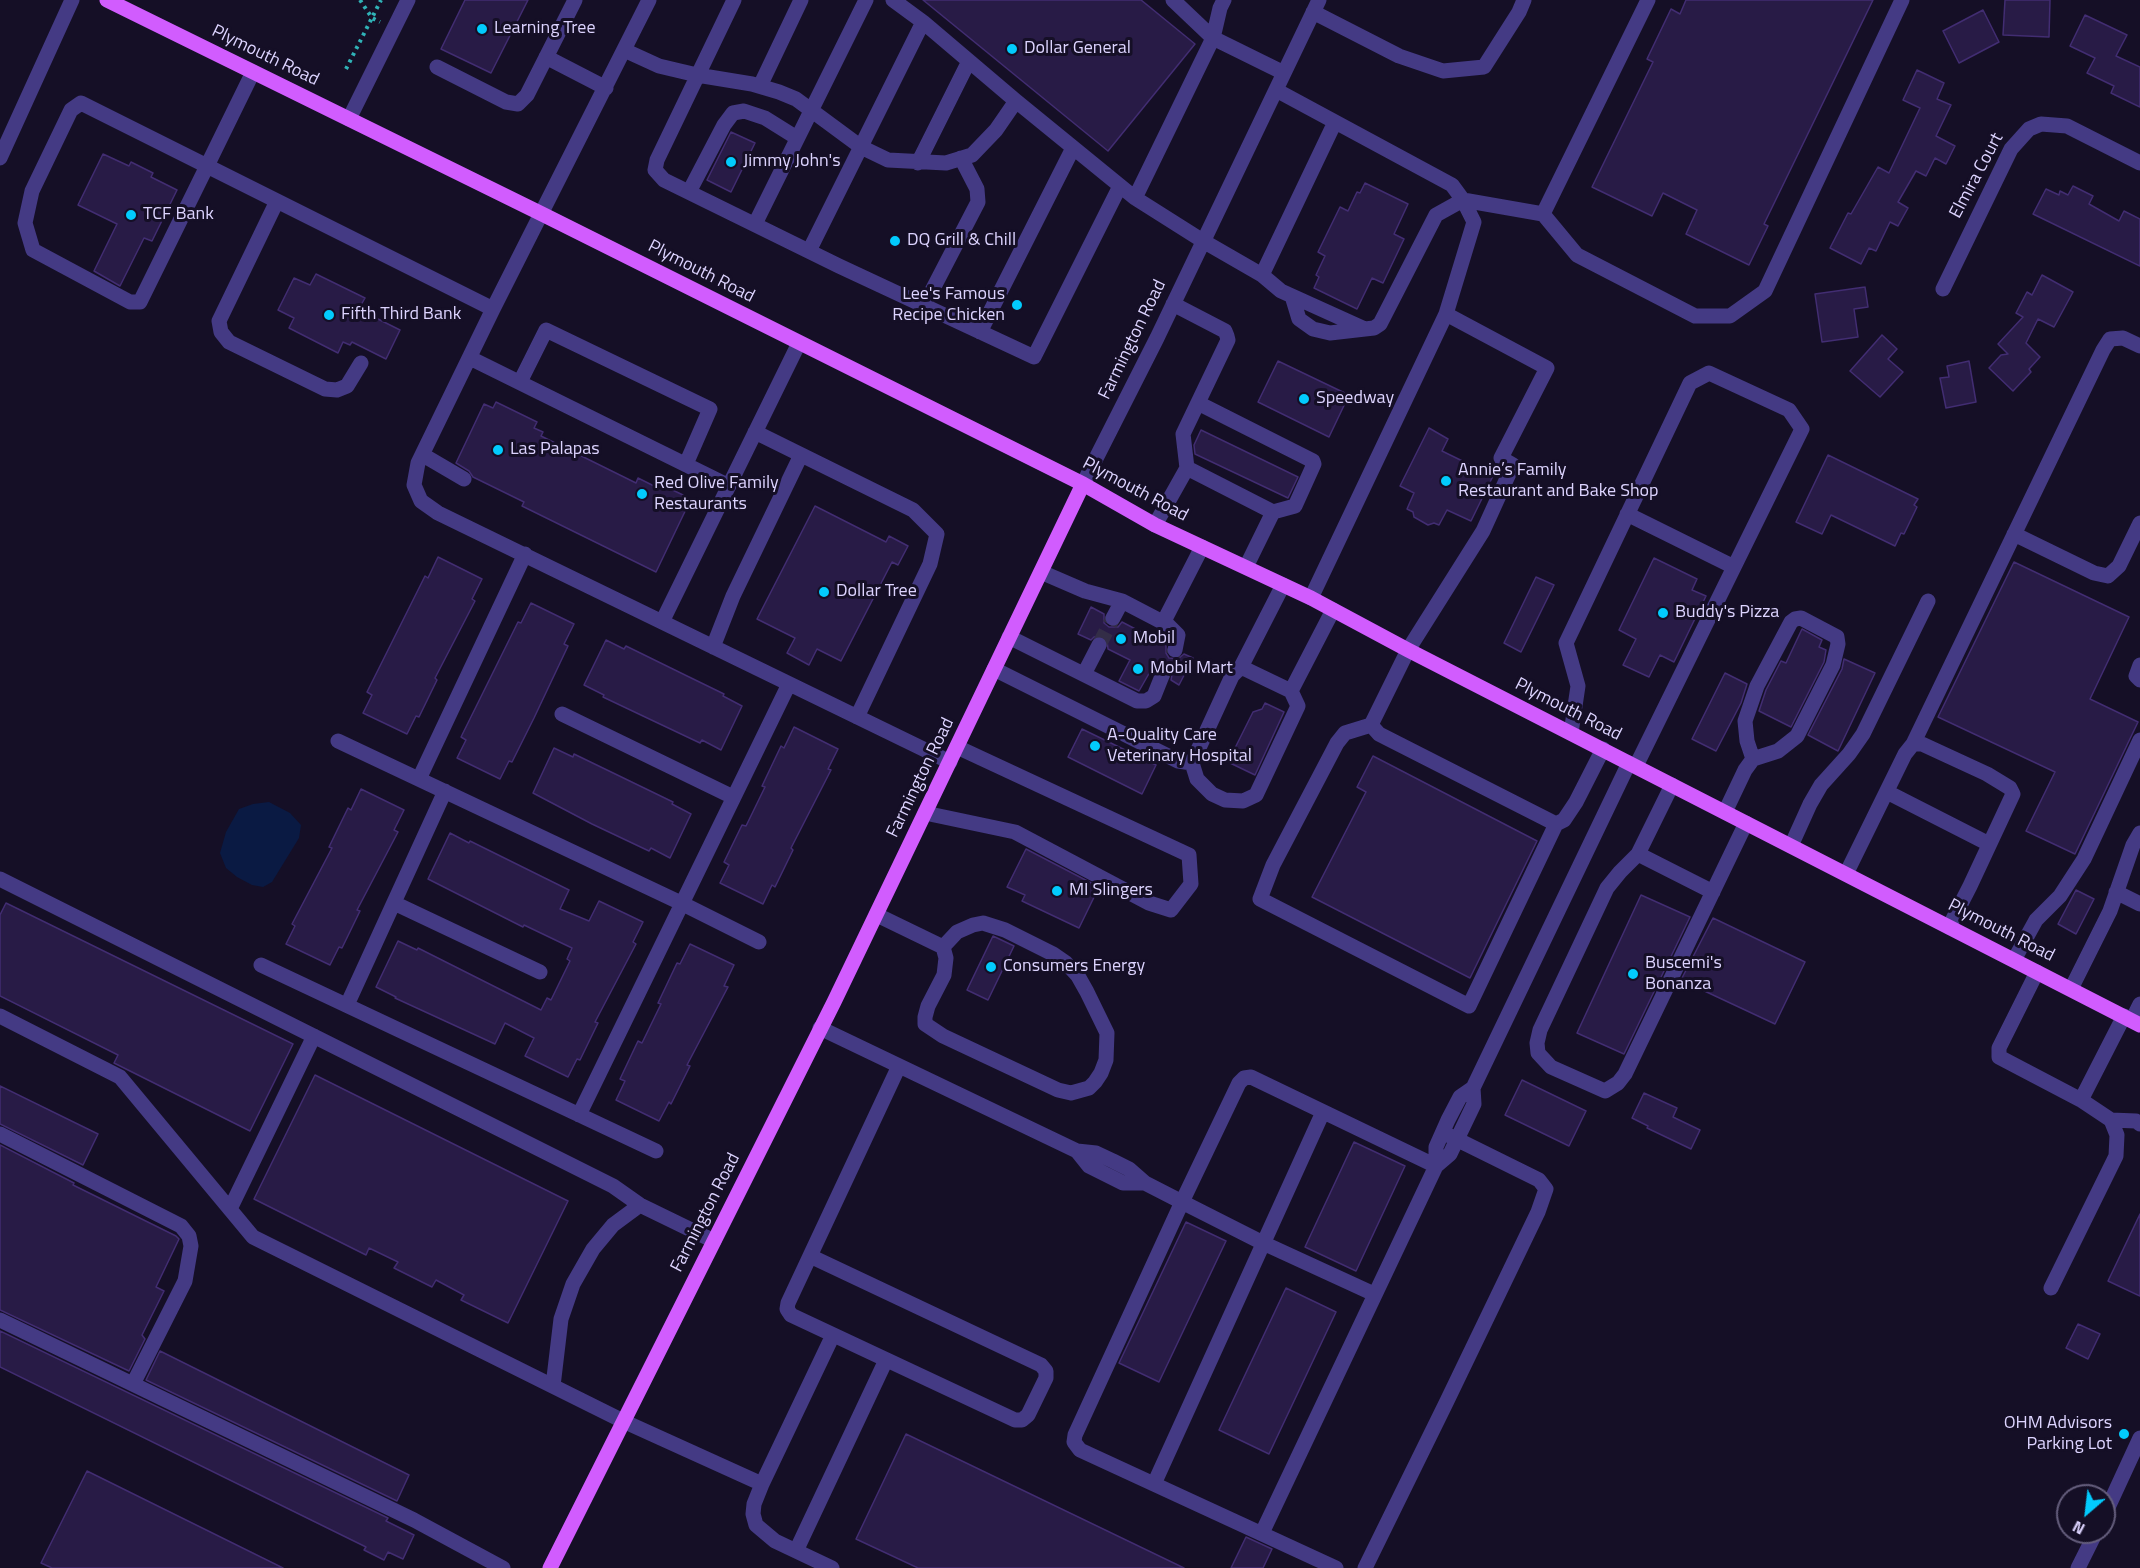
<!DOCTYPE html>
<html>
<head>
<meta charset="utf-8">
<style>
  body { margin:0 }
  #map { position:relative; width:2140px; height:1568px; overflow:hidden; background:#150f26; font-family:"Titillium Web",sans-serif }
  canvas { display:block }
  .north { position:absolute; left:2056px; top:1484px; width:60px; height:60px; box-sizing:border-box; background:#150f26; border:2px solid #655e7d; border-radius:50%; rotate:208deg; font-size:16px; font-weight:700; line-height:24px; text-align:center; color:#ddd4ff }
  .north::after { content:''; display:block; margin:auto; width:21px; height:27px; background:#02cbfd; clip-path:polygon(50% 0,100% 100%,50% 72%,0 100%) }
</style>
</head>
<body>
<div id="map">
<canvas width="2140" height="1568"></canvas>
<div class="north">N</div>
</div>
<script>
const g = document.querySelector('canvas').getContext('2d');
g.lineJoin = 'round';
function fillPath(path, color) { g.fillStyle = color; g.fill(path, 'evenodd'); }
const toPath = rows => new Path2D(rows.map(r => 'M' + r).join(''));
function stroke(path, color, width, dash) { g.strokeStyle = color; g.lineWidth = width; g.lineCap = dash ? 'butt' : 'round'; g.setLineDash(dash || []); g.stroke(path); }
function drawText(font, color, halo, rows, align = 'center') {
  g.font = font + ' "Titillium Web",sans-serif'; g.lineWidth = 6; g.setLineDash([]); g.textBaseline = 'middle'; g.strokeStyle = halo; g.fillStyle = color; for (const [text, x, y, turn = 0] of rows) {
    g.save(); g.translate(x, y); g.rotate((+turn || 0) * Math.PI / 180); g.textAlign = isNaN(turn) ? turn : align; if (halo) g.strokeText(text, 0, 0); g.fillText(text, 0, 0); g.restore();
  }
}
fillPath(toPath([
  [269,802,290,813,301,825,299,838,272,882,263,887,252,885,237,877,226,868,220,853,226,832,239,809,253,804]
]), '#0a1a43');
const building = toPath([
  [465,0,528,0,491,73,441,49,465,0],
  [923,0,1141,0,1195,44,1108,151,923,0],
  [1686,0,1873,0,1764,224,1768,226,1749,265,1686,234,1697,210,1663,193,1652,216,1592,187,1653,62,1647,59,1671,9,1680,14,1686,0],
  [2005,0,2050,0,2049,37,2003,35,2005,0],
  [1983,10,1999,42,1959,63,1943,31,1983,10],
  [2085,15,2127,35,2116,56,2140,67,2140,107,2111,93,2114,86,2087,73,2095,58,2070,46,2085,15],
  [1917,70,1944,83,1937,99,1951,105,1936,136,1955,146,1946,164,1935,158,1926,176,1916,171,1898,202,1908,208,1898,226,1890,222,1876,251,1869,248,1861,264,1830,248,1848,213,1851,214,1878,167,1889,173,1920,108,1903,100,1917,70],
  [731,132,755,143,731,192,707,180,731,132],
  [103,154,129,166,131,162,153,173,151,177,177,190,152,241,144,238,120,286,94,271,117,224,78,205,103,154],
  [1365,183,1408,204,1394,234,1404,239,1383,283,1372,278,1357,309,1314,288,1319,277,1316,275,1325,256,1318,252,1340,207,1348,211,1357,192,1360,193,1365,183],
  [2073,186,2093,196,2089,204,2119,221,2124,211,2140,219,2140,266,2033,214,2046,189,2059,195,2060,191,2068,195,2073,186],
  [316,274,365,298,361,305,366,308,364,312,400,330,386,359,352,342,350,345,343,342,338,353,289,328,294,318,278,310,294,278,310,285,316,274],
  [2042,275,2073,292,2054,327,2038,319,2026,343,2040,357,2029,369,2031,372,2013,391,1989,368,2001,355,2008,354,1998,344,2023,317,2016,313,2027,292,2032,295,2042,275],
  [1865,287,1868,307,1854,309,1858,337,1822,342,1815,294,1865,287],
  [1882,335,1897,349,1888,359,1903,372,1880,397,1850,371,1882,335],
  [1278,361,1349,395,1329,437,1258,402,1278,361],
  [1969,361,1976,402,1946,408,1940,378,1949,377,1947,366,1969,361],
  [496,402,537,422,534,428,543,432,541,436,636,483,638,478,658,488,660,484,683,495,681,499,689,503,656,572,522,506,524,502,473,477,469,471,456,463,484,404,493,408,496,402],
  [1429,428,1448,439,1442,451,1493,476,1471,521,1447,510,1439,525,1434,523,1428,525,1414,517,1413,512,1407,509,1414,493,1400,486,1429,428],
  [1201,430,1298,477,1288,498,1195,454,1194,445,1201,430],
  [1828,455,1918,499,1914,505,1917,507,1904,534,1901,533,1895,546,1831,515,1822,534,1796,522,1828,455],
  [815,506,886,542,889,536,908,546,898,565,892,562,841,661,817,649,809,665,787,653,795,638,757,619,815,506],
  [438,557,482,579,472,599,475,601,435,678,437,680,419,717,416,716,407,734,363,713,372,695,367,692,425,576,428,578,438,557],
  [1654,558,1697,579,1692,590,1706,596,1674,662,1660,655,1649,677,1623,665,1636,639,1619,630,1654,558],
  [2014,562,2129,617,2090,699,2138,722,2075,854,2026,831,2055,772,1938,717,2014,562],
  [1536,577,1554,585,1521,652,1504,643,1536,577],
  [531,603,574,624,564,644,568,646,534,718,512,762,509,761,500,779,457,758,466,740,461,737,518,622,521,623,531,603],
  [1091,607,1104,614,1104,623,1109,627,1118,627,1122,622,1166,645,1166,653,1169,658,1178,659,1184,654,1193,658,1179,685,1171,680,1172,675,1169,670,1161,666,1153,672,1151,670,1139,691,1119,681,1130,660,1108,649,1107,640,1103,636,1094,637,1091,640,1078,634,1091,607],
  [1802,629,1822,640,1819,647,1826,650,1824,662,1791,727,1759,711,1766,690,1781,661,1786,663,1802,629],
  [606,640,624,649,626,646,683,674,724,694,723,696,742,706,721,750,702,740,700,743,643,716,603,697,604,695,584,685,606,640],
  [1844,659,1875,673,1838,751,1808,735,1842,669,1844,659],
  [1725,673,1747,684,1741,703,1716,751,1692,739,1725,673],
  [1265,703,1284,712,1255,775,1228,762,1253,712,1262,709,1265,703],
  [794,727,838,749,828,769,831,770,791,848,793,850,775,887,772,885,763,904,720,883,729,865,724,862,742,825,746,826,765,787,762,786,781,746,784,748,794,727],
  [1082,729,1156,765,1142,794,1068,757,1082,729],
  [554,748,573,757,574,754,673,802,672,804,691,814,670,858,651,848,649,851,592,824,533,793,554,748],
  [1373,756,1537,841,1470,978,1312,897,1366,792,1357,787,1373,756],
  [361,789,404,810,394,830,398,832,357,910,360,911,342,948,339,947,330,965,286,944,295,926,292,924,332,848,329,847,348,808,351,810,361,789],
  [450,833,469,843,470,841,569,890,560,909,589,921,599,901,643,922,633,942,636,944,595,1022,598,1023,580,1060,577,1059,568,1077,525,1056,534,1038,505,1023,495,1044,395,998,396,997,376,987,398,941,417,950,418,948,541,1010,547,998,551,1000,570,961,567,959,572,948,524,925,523,927,428,879,450,833],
  [1026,849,1099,887,1079,928,1022,901,1025,895,1007,887,1026,849],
  [2076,890,2094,899,2076,934,2058,924,2076,890],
  [1641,895,1690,917,1624,1054,1577,1033,1641,895],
  [6,903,293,1044,250,1131,114,1063,118,1055,0,996,0,915,6,903],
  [1713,918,1805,962,1775,1024,1681,980,1713,918],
  [993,936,1014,946,988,1000,967,990,993,936],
  [690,944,734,965,724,986,728,987,687,1065,690,1066,671,1104,669,1102,659,1121,616,1100,625,1081,620,1079,638,1041,642,1043,661,1004,658,1003,677,963,680,964,690,944],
  [315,1075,568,1201,508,1323,461,1300,464,1295,436,1280,432,1287,394,1268,398,1262,369,1248,366,1255,254,1199,315,1075],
  [1522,1080,1586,1111,1569,1146,1505,1115,1522,1080],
  [0,1086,98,1134,83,1165,0,1124,0,1086],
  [1644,1093,1677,1108,1673,1117,1700,1130,1691,1149,1647,1128,1648,1126,1632,1118,1644,1093],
  [1354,1142,1405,1166,1356,1271,1305,1247,1354,1142],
  [0,1145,74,1183,73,1185,176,1236,179,1239,156,1287,164,1291,142,1335,145,1339,129,1371,0,1310,0,1145],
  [2140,1214,2140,1296,2108,1281,2140,1214],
  [1186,1222,1226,1241,1159,1382,1119,1363,1186,1222],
  [1286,1288,1336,1312,1269,1454,1219,1430,1286,1288],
  [2078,1324,2100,1334,2088,1359,2066,1348,2078,1324],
  [0,1331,388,1518,386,1521,414,1535,403,1559,388,1552,384,1560,364,1550,366,1547,0,1367,0,1331],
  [160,1351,409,1475,397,1501,146,1380,160,1351],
  [906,1434,1184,1568,918,1568,856,1539,906,1434],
  [87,1471,283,1568,52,1568,41,1563,87,1471],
  [1246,1537,1272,1549,1263,1568,1231,1568,1246,1537]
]);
fillPath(building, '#281b46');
stroke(building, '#422d72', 1.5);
stroke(toPath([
  [1099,645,1113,618],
  [1162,676,1175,650]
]), '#332d47', 15, [15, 8]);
stroke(toPath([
  [360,0,372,18,380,22],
  [346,69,381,0]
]), '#30b2b7', 4, [3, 4.5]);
stroke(toPath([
  [649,0,493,309,418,463,414,485,421,501,438,513,950,762],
  [734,0,657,160,655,170,664,180,839,266,1034,357,1120,186],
  [893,0,923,22,1016,101,1135,198,1203,241,1262,275,1281,291,1365,329,1374,328,1380,324,1436,215,1463,200,1543,214,1577,255,1695,316,1730,316,1765,291,1902,0],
  [1224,0,1220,8,1213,38,1284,73],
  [1313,12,1399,56,1443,71,1484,67,1519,12,1524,0],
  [624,50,659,66,697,75,752,84,779,92,796,99,861,147,888,160,946,163,972,155,996,130,1016,101],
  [546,57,606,88],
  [437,67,506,102,518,104,527,95,575,0],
  [253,72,229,121,207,166,140,302,130,302,33,250,25,223,32,191,71,110,81,103,493,309],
  [760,86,801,0],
  [1276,90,1452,185,1463,200,1474,222,1446,314],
  [349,119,408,0],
  [0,158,72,0],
  [918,163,969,61],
  [689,192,724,125,733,113,744,111,765,118,797,138],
  [1135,198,1213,38,1173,0],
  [277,201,219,321,221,332,229,342,325,389,337,390,347,386,361,363],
  [1543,214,1648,0],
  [755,224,866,0],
  [809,251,923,22],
  [1262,275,1335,122],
  [1943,289,2011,149,2029,129,2041,124,2067,126,2140,163],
  [1292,296,1299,319,1313,329,1330,333,1365,329],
  [1173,304,1225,331,1227,336,1228,340,1183,434,1187,468,1273,512,1246,567],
  [924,306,978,202,977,189,961,158],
  [980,332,1073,148],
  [470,358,729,486],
  [520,382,546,330,710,409,686,464],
  [1198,403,1313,461,1314,464,1295,506,1273,512],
  [755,432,913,510,937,534,930,564,857,717],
  [423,455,464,479],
  [1083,484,1157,338,1319,0],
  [1627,514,1734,567],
  [1155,525,1187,468],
  [2014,534,2094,573,2108,576,2119,566,2140,523],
  [1041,572,1085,591,1122,601,1168,625,1178,635,1175,650],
  [1311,598,1446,314,1547,368,1501,458,1513,465,1483,531,1408,650,1371,725,1379,734,1556,824,1564,820,1576,802,1603,749],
  [1113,618,1122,601],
  [662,622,799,343],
  [1163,623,1202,547],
  [1009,637,1137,701,1146,701,1154,696,1162,676],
  [713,647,733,596,801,455],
  [2140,665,2136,676,2140,680],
  [1241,667,1291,691,1298,706,1256,795,1243,801,1225,800,1212,794,1197,779,1192,763,1232,676,1241,667,1283,585],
  [994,669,1178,761,1192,763],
  [1084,674,1099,645],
  [1291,691,1333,610],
  [562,714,733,797],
  [1371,725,1345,733,1337,743,1273,865,1260,899,1469,1006,1556,824],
  [1571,733,1578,686,1566,643,1690,383,1709,373,1789,410,1802,429,1636,766],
  [338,741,681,903,759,942],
  [1913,744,2103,350,2110,339,2123,338,2140,346],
  [419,779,525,554],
  [1672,785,1638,854,1620,872,1607,888,1540,1030,1537,1043,1538,1053,1551,1067,1605,1091,1618,1083,1625,1074,1746,823],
  [1887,792,1989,844],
  [1725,812,1745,770,1753,759,1778,751,1797,736,1833,665,1838,644,1837,637,1801,618,1795,619,1791,622,1757,686,1745,721,1747,741,1753,759],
  [925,813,1015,832,1149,903,1171,910,1191,884,1189,855,957,747],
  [1791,846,1810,804,1821,785,1849,754,1863,734,1928,601],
  [1638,854,1713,892],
  [1846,874,1905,754,1913,744,1922,744,1987,774,2010,788,2013,794,1970,886,1949,927],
  [0,879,613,1186,640,1205,714,1241],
  [2116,892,2140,904],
  [394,903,540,972],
  [877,915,943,947,946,958,944,975,928,1006,925,1017,925,1024,943,1036,1058,1090,1071,1093,1089,1088,1095,1082,1101,1073,1106,1060,1107,1033,1087,992,1078,976,1066,963,1053,954,1005,930,983,923,973,925,957,932,943,947],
  [2014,960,2036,920,2060,896,2084,859,2140,740],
  [261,965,656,1151],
  [2037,972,1999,1048,1999,1057,2081,1100,2111,1120,2117,1135,2116,1156,2051,1288],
  [2071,989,2110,911,2133,845,2140,833],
  [347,1005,445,791],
  [0,1016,120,1077,253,1237,623,1421,762,1484,754,1504,753,1514,756,1525,775,1541,832,1568],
  [2132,1020,2140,1004],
  [820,1028,1077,1151],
  [1473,1088,1474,1104,1450,1154,1436,1166,1436,1147,1448,1120,1460,1097,1473,1088,1629,763],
  [2081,1100,2124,1016],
  [579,1115,789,684],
  [2111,1120,2136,1121,2140,1124],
  [0,1134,181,1226,189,1236,191,1246,185,1281,133,1384],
  [1145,1183,1123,1183,1089,1166,1077,1151,1096,1153,1113,1161,1129,1169,1145,1183,1182,1202,1075,1435,1074,1442,1080,1450,1336,1568],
  [230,1209,314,1036],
  [810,1256,1041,1365,1046,1371,1046,1378,1028,1415,1022,1420,1015,1420,791,1315,787,1309,788,1303,810,1256,899,1066],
  [0,1320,414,1520,503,1568],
  [553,1386,561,1319,573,1284,593,1249,613,1225,640,1205],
  [762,1484,833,1335],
  [1154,1484,1323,1112],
  [2104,1516,2140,1438],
  [1262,1533,1436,1166,1251,1077,1244,1078,1239,1083,1182,1202,1263,1243,1374,1294],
  [796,1551,886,1360],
  [1365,1568,1447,1401,1538,1212,1546,1189,1539,1180,1448,1135],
  [2078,1568,2096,1532]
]), '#443a84', 15);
stroke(toPath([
  [107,0,542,214,1083,484,1155,525,1311,598,1408,650,2140,1025],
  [550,1568,834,1002,1083,484]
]), '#d15cfe', 15);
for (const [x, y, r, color] of [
  [482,29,6,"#02cbfd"],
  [1012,49,6,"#02cbfd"],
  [731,162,6,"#02cbfd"],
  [131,215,6,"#02cbfd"],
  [895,241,6,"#02cbfd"],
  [1017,305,6,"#02cbfd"],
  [329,315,6,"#02cbfd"],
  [1304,399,6,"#02cbfd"],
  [498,450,6,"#02cbfd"],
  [1446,481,6,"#02cbfd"],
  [642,494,6,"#02cbfd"],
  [824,592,6,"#02cbfd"],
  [1663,613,6,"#02cbfd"],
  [1121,639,6,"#02cbfd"],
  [1138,669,6,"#02cbfd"],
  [1095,746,6,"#02cbfd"],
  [1057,891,6,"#02cbfd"],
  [991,967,6,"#02cbfd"],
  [1633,974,6,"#02cbfd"],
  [2124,1434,6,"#02cbfd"]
]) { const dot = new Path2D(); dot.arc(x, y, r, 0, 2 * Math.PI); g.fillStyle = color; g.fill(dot); stroke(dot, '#150f26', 2); }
drawText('18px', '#ddd4ff', '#150f26', [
  ["Learning Tree",494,29],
  ["Dollar General",1024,49],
  ["Jimmy John's",743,162],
  ["TCF Bank",143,215],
  ["DQ Grill & Chill",907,241],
  ["Lee's Famous",1005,295,"right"],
  ["Recipe Chicken",1005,316,"right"],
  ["Fifth Third Bank",341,315],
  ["Speedway",1316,399],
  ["Las Palapas",510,450],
  ["Annie’s Family",1458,471],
  ["Restaurant and Bake Shop",1458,492],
  ["Red Olive Family",654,484],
  ["Restaurants",654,505],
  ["Dollar Tree",836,592],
  ["Buddy's Pizza",1675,613],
  ["Mobil",1133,639],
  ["Mobil Mart",1150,669],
  ["A-Quality Care",1107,736],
  ["Veterinary Hospital",1107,757],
  ["MI Slingers",1069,891],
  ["Buscemi's",1645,964],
  ["Bonanza",1645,985],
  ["Consumers Energy",1003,967],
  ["OHM Advisors",2112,1424,"right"],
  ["Parking Lot",2112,1445,"right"]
], 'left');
drawText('18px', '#ddd4ff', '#150f26', [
  ["Plymouth Road",265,56,26],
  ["Elmira Court",1977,176,-62],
  ["Plymouth Road",701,272,27],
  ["Farmington Road",1133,340,-64],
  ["Plymouth Road",1135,490,28],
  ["Plymouth Road",1568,710,27],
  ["Farmington Road",921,778,-64],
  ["Plymouth Road",2001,931,27],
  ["Farmington Road",706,1213,-63]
]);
</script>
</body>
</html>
